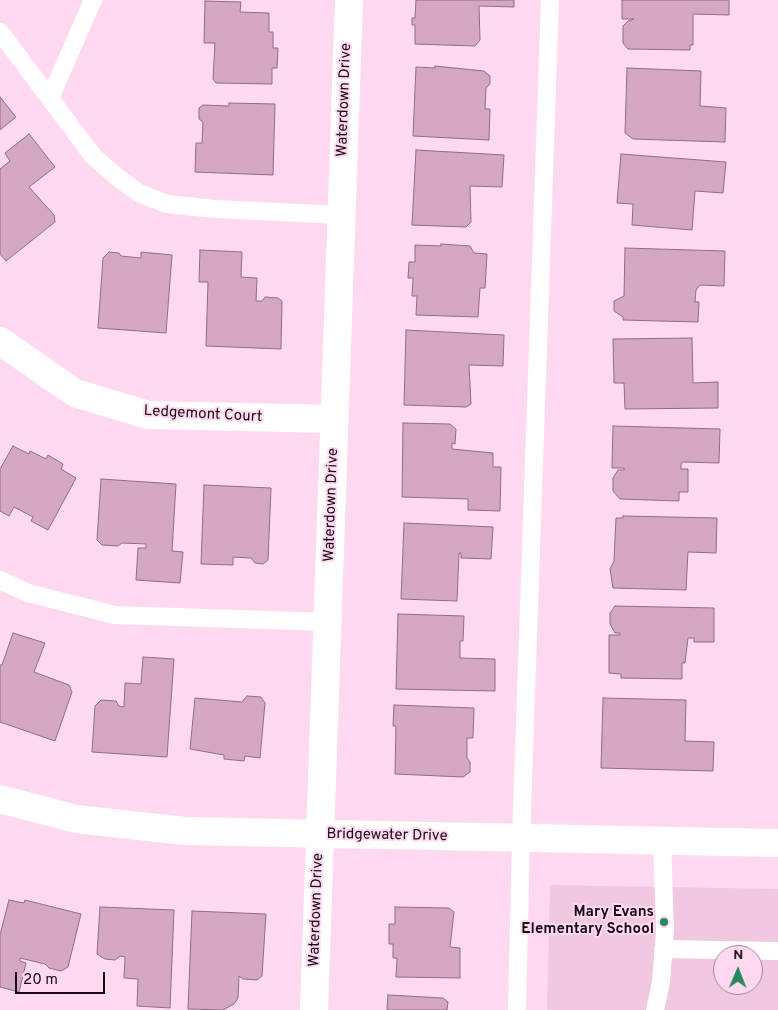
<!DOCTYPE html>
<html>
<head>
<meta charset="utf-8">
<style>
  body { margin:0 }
  #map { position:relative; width:778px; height:1010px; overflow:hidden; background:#ffd9ef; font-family:Overpass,sans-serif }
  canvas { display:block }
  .north { position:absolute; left:713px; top:945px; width:50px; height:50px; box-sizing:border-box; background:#ffd9ef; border:1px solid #a38697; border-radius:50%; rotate:1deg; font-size:14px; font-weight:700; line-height:20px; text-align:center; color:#180913 }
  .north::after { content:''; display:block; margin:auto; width:18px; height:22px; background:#298962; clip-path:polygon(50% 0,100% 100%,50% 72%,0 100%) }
  .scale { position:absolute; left:15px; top:972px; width:90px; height:22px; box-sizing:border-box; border:2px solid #180913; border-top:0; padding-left:6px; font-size:15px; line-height:18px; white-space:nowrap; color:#180913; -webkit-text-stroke:4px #ffd9ef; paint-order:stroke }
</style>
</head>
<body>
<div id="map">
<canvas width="778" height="1010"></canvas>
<div class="north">N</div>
<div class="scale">20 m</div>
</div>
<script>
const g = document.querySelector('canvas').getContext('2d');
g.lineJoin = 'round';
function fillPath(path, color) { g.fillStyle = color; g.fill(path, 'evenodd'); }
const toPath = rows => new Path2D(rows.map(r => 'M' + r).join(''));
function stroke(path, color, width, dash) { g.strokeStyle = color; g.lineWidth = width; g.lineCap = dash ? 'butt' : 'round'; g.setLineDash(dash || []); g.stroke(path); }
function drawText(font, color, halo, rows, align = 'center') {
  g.font = font + ' Overpass,sans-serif'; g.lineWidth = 4; g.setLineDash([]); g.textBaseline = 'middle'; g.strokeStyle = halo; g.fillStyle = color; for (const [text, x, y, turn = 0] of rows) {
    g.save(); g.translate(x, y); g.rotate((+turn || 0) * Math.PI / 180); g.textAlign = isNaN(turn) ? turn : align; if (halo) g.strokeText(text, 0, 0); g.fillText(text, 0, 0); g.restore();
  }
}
fillPath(toPath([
  [550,885,778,889,778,1010,547,1010],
  [723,955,753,955,753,985,723,985]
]), '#f2c8e0');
const building = toPath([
  [416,0,514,0,514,7,479,6,480,40,475,46,415,44,415,25,412,25,412,18,415,18,416,0],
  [622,0,729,0,729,15,693,14,693,45,690,45,690,50,628,49,623,43,623,26,628,21,634,19,622,19,622,0],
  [205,1,241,2,240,12,269,13,269,32,273,32,273,48,278,48,277,68,272,68,272,84,216,83,213,79,215,43,204,43,205,1],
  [435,66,484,71,490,76,490,84,486,88,485,109,490,109,489,140,413,136,416,67,435,68,435,66],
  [627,68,701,71,700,106,726,108,725,142,633,139,625,133,627,68],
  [0,97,16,117,0,130,0,97],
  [229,103,275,104,273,175,195,172,196,143,202,143,203,122,199,119,199,108,203,105,229,106,229,103],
  [29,134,55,167,29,187,54,215,55,222,6,261,0,254,0,169,10,161,5,153,29,134],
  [416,150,504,155,502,187,470,186,471,222,466,227,412,225,416,150],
  [621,154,726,162,723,193,695,191,692,230,632,225,633,204,617,203,621,154],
  [441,244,470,246,474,253,487,254,485,288,480,288,478,317,416,315,417,296,412,296,413,278,408,278,409,262,415,262,415,245,441,246,441,244],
  [625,248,725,251,724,286,700,285,696,290,695,302,699,302,698,322,623,320,623,317,614,311,614,301,624,296,625,248],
  [200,250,242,252,241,277,257,278,256,301,262,301,265,297,278,298,282,301,281,349,206,346,208,282,199,282,200,250],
  [109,252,119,253,121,256,141,258,141,252,172,255,166,333,98,328,103,258,109,252],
  [406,330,504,335,503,366,469,365,471,404,466,407,404,405,406,330],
  [692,338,693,383,718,382,718,408,625,409,624,383,614,383,613,339,692,338],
  [403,423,450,424,456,429,455,444,452,443,452,449,493,453,493,467,501,467,500,511,468,510,468,499,402,497,403,423],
  [613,426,720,429,719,463,683,462,681,464,681,469,688,469,688,492,679,492,679,501,620,499,613,491,613,478,618,470,624,470,624,468,612,468,613,426],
  [13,446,29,454,30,451,46,459,48,455,63,464,61,469,76,478,48,530,31,521,33,517,14,507,9,516,0,511,0,469,13,446],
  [101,479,176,484,172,551,183,552,180,583,136,580,138,548,146,548,146,544,122,543,118,546,102,545,97,540,101,479],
  [204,485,271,488,268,560,263,564,255,563,251,558,233,557,233,565,201,564,204,485],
  [623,516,717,518,716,553,688,552,686,590,613,588,610,569,614,561,616,518,623,518,623,516],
  [404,523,493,527,491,559,461,558,461,553,459,553,457,601,401,599,404,523],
  [615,606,714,608,714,642,694,642,694,638,688,638,685,663,682,663,682,679,621,678,621,674,609,673,609,635,620,635,620,633,615,633,610,624,610,613,615,606],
  [398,614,464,616,463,641,460,641,460,658,495,659,495,691,396,689,398,614],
  [13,633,45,643,34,672,69,685,72,692,55,741,0,722,0,665,2,665,13,633],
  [143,657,174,659,167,757,92,752,95,706,101,700,116,701,119,706,124,707,125,683,141,684,143,657],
  [247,696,261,697,265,703,260,758,245,756,244,761,224,759,224,755,190,749,195,698,242,702,247,696],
  [603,698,686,700,685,741,714,742,713,771,601,768,603,698],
  [394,705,474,708,473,738,467,738,467,758,470,762,470,772,463,777,395,774,396,726,393,726,394,705],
  [9,900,24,903,25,900,81,914,68,967,61,971,49,968,45,964,20,958,20,961,26,963,19,992,0,987,0,935,9,900],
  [100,907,174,910,170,1008,137,1006,138,979,124,978,125,957,120,956,115,960,105,959,97,954,100,907],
  [395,907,449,908,454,912,450,947,460,948,460,978,396,977,397,958,393,958,393,944,389,944,389,924,395,924,395,907],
  [192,911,266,914,262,976,257,980,243,979,239,976,238,998,234,1004,223,1010,188,1009,192,911],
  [388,995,443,998,448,1002,447,1010,387,1010,388,995]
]);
fillPath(building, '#d4a7c2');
stroke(building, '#946b84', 1);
stroke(toPath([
  [0,32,93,156,117,177,139,193,167,204,215,209,342,215],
  [50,98,93,0],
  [0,580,28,593,115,615,329,622],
  [663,949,778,951],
  [517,1010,521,838,550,0],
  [655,1010,661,982,665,930,662,841]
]), '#fff', 18);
stroke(toPath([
  [0,341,75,393,148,415,335,419],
  [0,799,76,819,185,831,778,843],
  [314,1010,349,0]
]), '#fff', 28);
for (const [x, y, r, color] of [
  [664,922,5,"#298962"]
]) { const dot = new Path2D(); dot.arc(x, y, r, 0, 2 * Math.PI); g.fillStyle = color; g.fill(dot); stroke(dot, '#ffd9ef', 2); }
drawText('15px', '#180913', '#ffd9ef', [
  ["Waterdown Drive",345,100,-88],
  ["Ledgemont Court",203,415,3],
  ["Waterdown Drive",332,505,-88],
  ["Bridgewater Drive",387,836,1],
  ["Waterdown Drive",317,910,-88]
]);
drawText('bold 15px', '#180913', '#ffd9ef', [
  ["Mary Evans",654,913],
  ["Elementary School",654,930]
], 'right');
</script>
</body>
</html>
